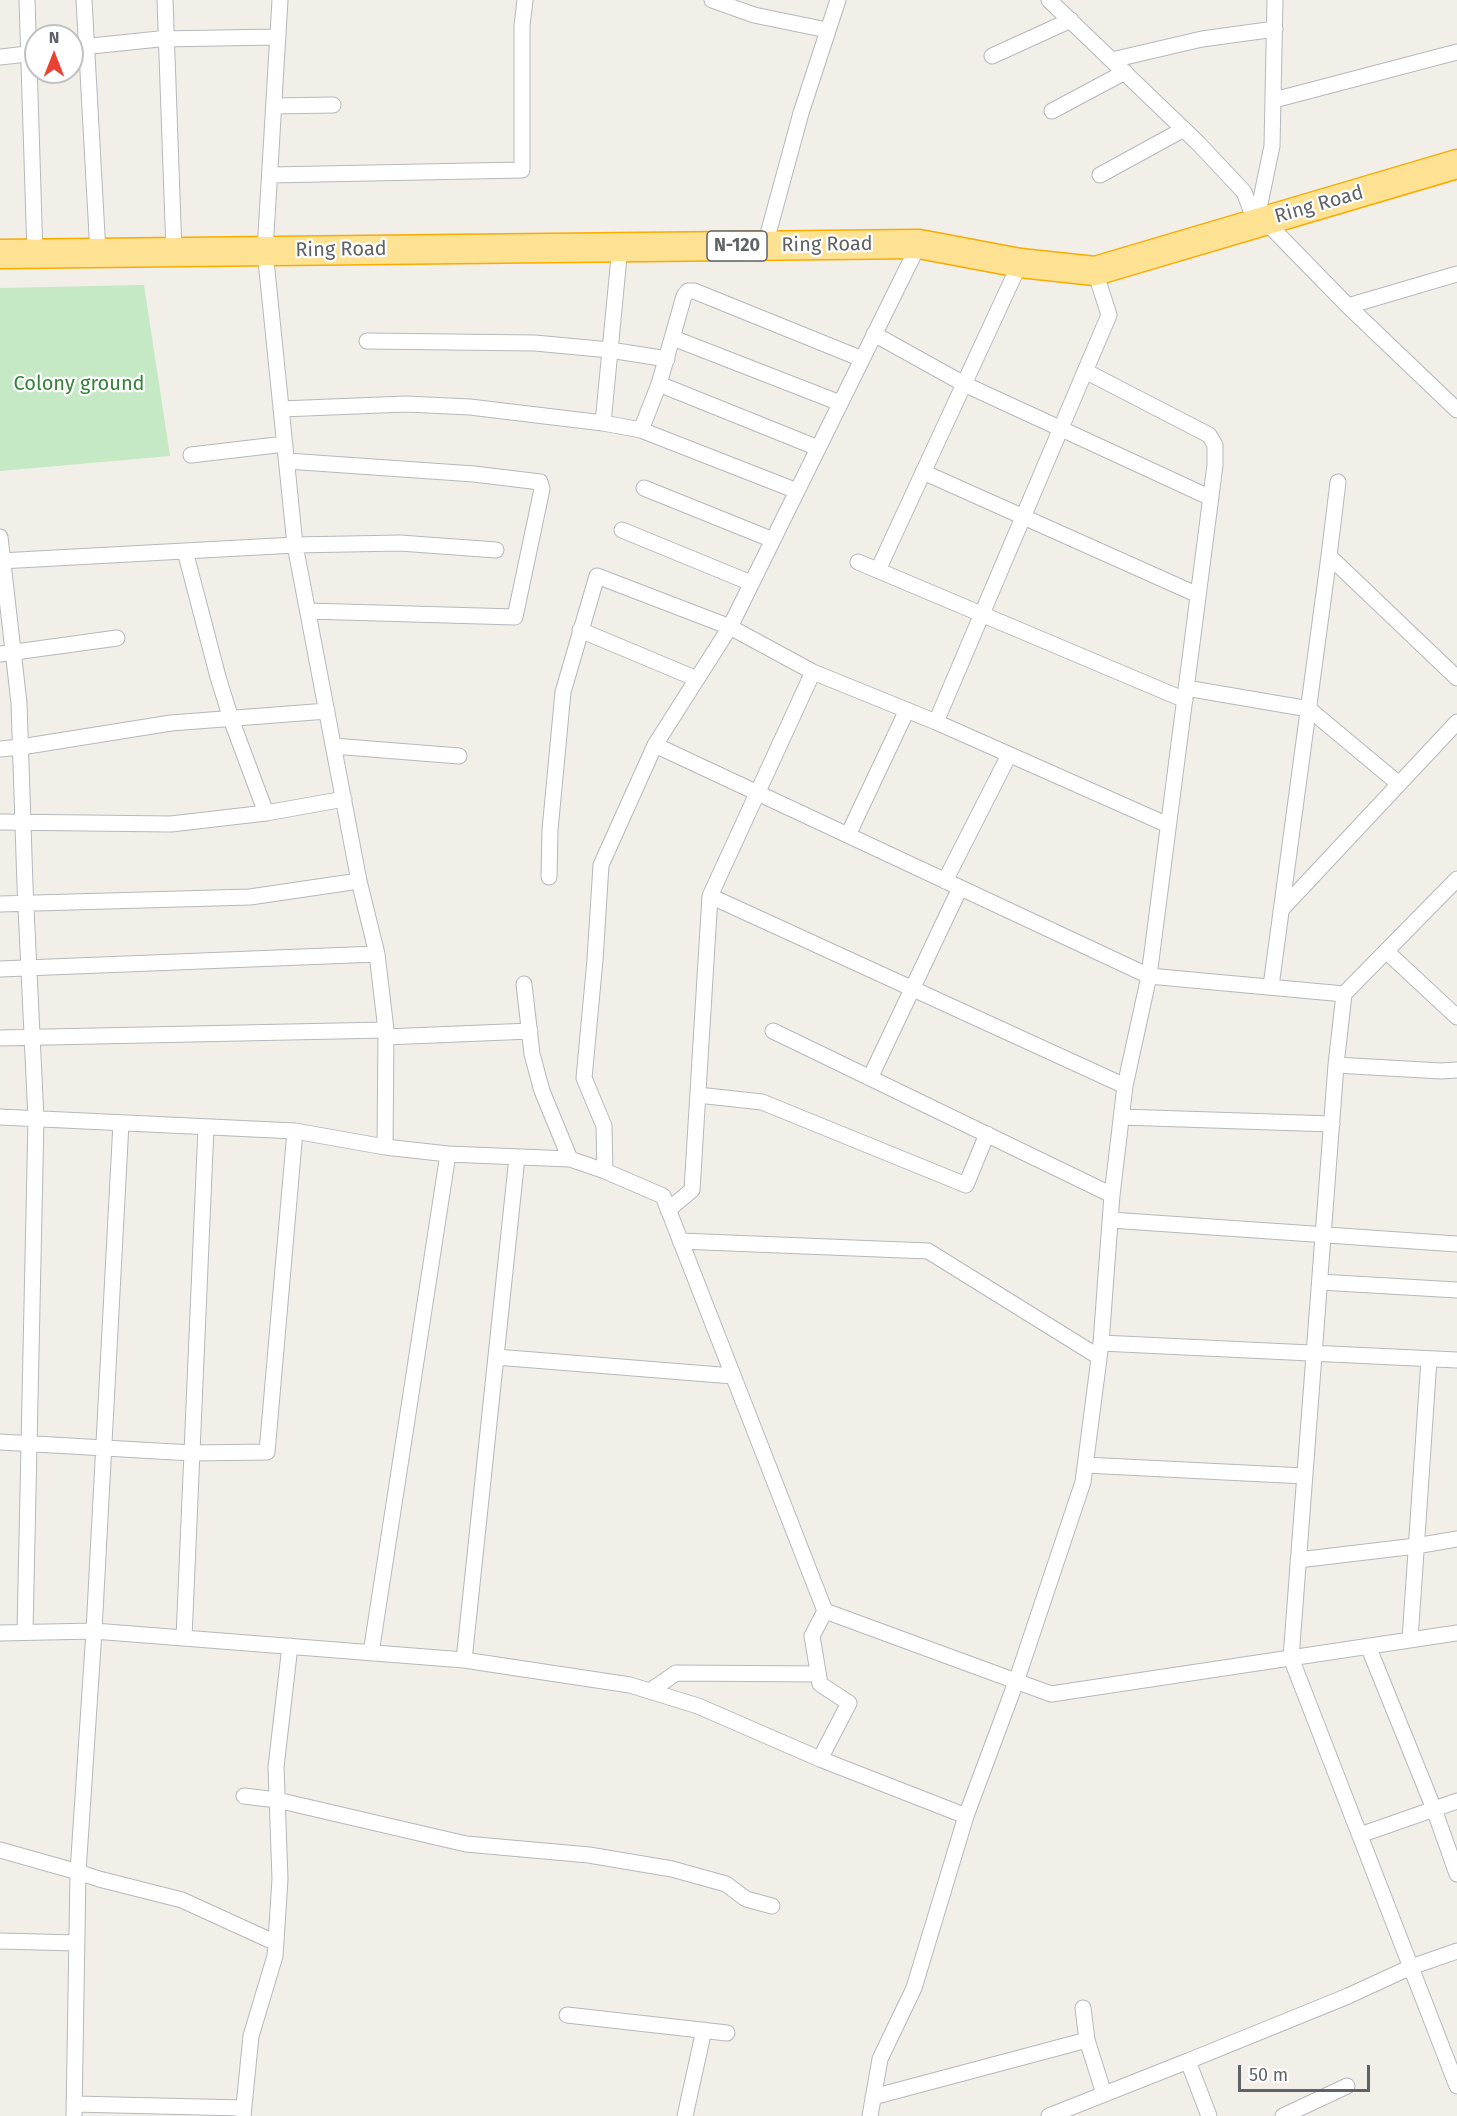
<!DOCTYPE html>
<html>
<head>
<meta charset="utf-8">
<style>
  body { margin:0 }
  #map { position:relative; width:1457px; height:2116px; overflow:hidden; background:#f1efe8; font-family:"Fira Sans",sans-serif }
  canvas { display:block }
  .north { position:absolute; left:24px; top:24px; width:60px; height:60px; box-sizing:border-box; background:#fff; border:2px solid #bfc1c3; border-radius:50%; rotate:0deg; font-size:16px; font-weight:700; line-height:24px; text-align:center; color:#5f6368 }
  .north::after { content:''; display:block; margin:auto; width:21px; height:27px; background:#ea4335; clip-path:polygon(50% 0,100% 100%,50% 72%,0 100%) }
  .scale { position:absolute; left:1238px; top:2065px; width:132px; height:27px; box-sizing:border-box; border:3px solid #5f6368; border-top:0; padding-left:8px; font-size:18px; line-height:21px; white-space:nowrap; color:#5f6368; -webkit-text-stroke:4px #fff; paint-order:stroke }
</style>
</head>
<body>
<div id="map">
<canvas width="1457" height="2116"></canvas>
<div class="north">N</div>
<div class="scale">50 m</div>
</div>
<script>
const g = document.querySelector('canvas').getContext('2d');
g.lineJoin = 'round';
function fillPath(path, color) { g.fillStyle = color; g.fill(path, 'evenodd'); }
const toPath = rows => new Path2D(rows.map(r => 'M' + r).join(''));
function stroke(path, color, width, dash) { g.strokeStyle = color; g.lineWidth = width; g.lineCap = dash ? 'butt' : 'round'; g.setLineDash(dash || []); g.stroke(path); }
function drawText(font, color, halo, rows, align = 'center') {
  g.font = font + ' "Fira Sans",sans-serif'; g.lineWidth = 4.5; g.setLineDash([]); g.textBaseline = 'middle'; g.strokeStyle = halo; g.fillStyle = color; for (const [text, x, y, turn = 0] of rows) {
    g.save(); g.translate(x, y); g.rotate((+turn || 0) * Math.PI / 180); g.textAlign = isNaN(turn) ? turn : align; if (halo) g.strokeText(text, 0, 0); g.fillText(text, 0, 0); g.restore();
  }
}
fillPath(toPath([
  [144,285,170,456,0,471,0,288]
]), '#c5e8c5');
const street = toPath([
  [27,0,35,254],
  [84,0,98,253],
  [165,0,174,252],
  [280,0,265,251,295,545,359,881,377,954,386,1030,385,1147,448,1154,570,1159,605,1171,663,1196,825,1611,1051,1694,1457,1633],
  [712,0,754,15,827,30],
  [1049,0,1198,143,1244,192,1256,223],
  [72,48,159,39,278,37],
  [992,56,1071,20],
  [0,57,36,53],
  [1112,60,1202,39,1275,29],
  [1274,100,1457,52],
  [274,106,333,105],
  [1052,111,1125,72],
  [270,175,522,170,522,26,525,0],
  [1100,175,1184,129],
  [1265,221,1348,306,1457,410],
  [1256,223,1272,146,1275,0],
  [765,245,801,113,838,0],
  [1348,306,1457,274],
  [874,334,964,384,1211,498],
  [673,338,840,403],
  [367,341,535,343,610,350,667,359],
  [659,384,818,448],
  [281,409,406,404,470,407,603,423,641,430,797,491],
  [603,423,620,247],
  [641,430,659,384,684,296,688,291,694,291,862,359],
  [191,455,285,444],
  [287,461,474,474,540,482,542,489,515,617,308,611],
  [923,472,1198,595],
  [644,488,773,540],
  [622,530,751,583],
  [0,537,19,703,25,886,36,1119,25,1632],
  [185,551,218,677,231,719,266,813],
  [1329,556,1338,482],
  [0,561,295,545,400,543,496,550],
  [858,562,1185,700],
  [878,570,1020,263],
  [580,630,697,679],
  [0,654,117,638],
  [1186,688,1309,709,1399,784],
  [936,722,1109,315,1095,271],
  [655,745,1149,976,1344,994],
  [333,746,459,756],
  [0,749,21,747,171,723,327,711],
  [0,822,171,824,266,813,344,799],
  [848,835,907,710],
  [549,877,550,830,563,692,597,576,730,627,813,672,936,722,1168,825],
  [1457,879,1344,994,1336,1065,1291,1658,1457,2086],
  [945,881,1009,755],
  [710,896,1125,1086],
  [0,904,250,897,359,881],
  [1282,909,1457,722],
  [1386,951,1457,1017],
  [0,969,377,954],
  [524,984,532,1054,542,1091,570,1159],
  [1271,986,1329,556,1457,678],
  [773,1031,1112,1195],
  [386,1037,530,1031],
  [0,1038,386,1030],
  [1336,1065,1441,1071,1457,1070],
  [870,1078,960,888],
  [698,1095,762,1102,966,1185,987,1134],
  [0,1117,295,1131,385,1147],
  [1121,1117,1332,1124],
  [605,1171,604,1126,584,1078,595,960,601,865,655,745,730,627,919,244],
  [668,1210,692,1190,710,896,813,672],
  [1111,1220,1457,1244],
  [680,1241,928,1251,1099,1357],
  [1320,1282,1457,1290],
  [1101,1343,1457,1360],
  [496,1357,733,1376],
  [0,1442,192,1453,267,1452,295,1131],
  [1085,1465,1305,1476],
  [1298,1560,1416,1546,1457,1539],
  [0,1633,94,1631,464,1660,630,1685,698,1706,820,1759,966,1816],
  [184,1638,206,1127],
  [1410,1640,1429,1359],
  [1368,1646,1434,1809,1457,1874],
  [371,1653,448,1154],
  [464,1660,517,1157],
  [650,1691,676,1673,818,1674],
  [820,1759,849,1703,820,1684,812,1636,825,1611],
  [244,1796,277,1800,466,1844,589,1855,672,1869,726,1884,746,1899,772,1906],
  [1360,1835,1457,1801],
  [0,1850,78,1872,99,1879,182,1900,276,1943],
  [0,1941,77,1943],
  [1083,2008,1087,2040,1104,2094],
  [567,2015,727,2033],
  [1188,2061,1348,1996,1411,1967,1457,1951],
  [873,2097,1087,2040],
  [74,2104,243,2108],
  [74,2116,78,1872,94,1631,121,1123],
  [243,2116,251,2036,275,1956,280,1879,276,1767,290,1646],
  [685,2116,704,2030],
  [870,2116,880,2059,914,1988,966,1816,1016,1682,1083,1482,1101,1343,1112,1195,1125,1086,1149,976,1215,465,1215,445,1209,435,1085,371],
  [1049,2116,1188,2061,1209,2116],
  [1283,2116,1347,2086]
]);
const highway = toPath([
  [0,254,919,244,1020,263,1095,271,1457,164]
]);
stroke(street, '#b5b8bc', 17);
stroke(highway, '#f9ab00', 31);
stroke(street, '#fff', 15);
stroke(highway, '#fde293', 28);
for (const [x, y, w] of [
  [737,246,60]
]) { const box = new Path2D(); box.roundRect(x - w / 2, y - 15, w, 30, 4.5); g.fillStyle = '#fff'; g.fill(box); stroke(box, '#5f6368', 1.5); }
drawText('bold 18px', '#5f6368', null, [
  ["N-120",737,246]
]);
drawText('20px', '#5f6368', '#fff', [
  ["Ring Road",1319,205,-16],
  ["Ring Road",827,245,-1],
  ["Ring Road",341,250,-1]
]);
drawText('20px', '#348238', '#fff', [
  ["Colony ground",79,384]
]);
</script>
</body>
</html>
